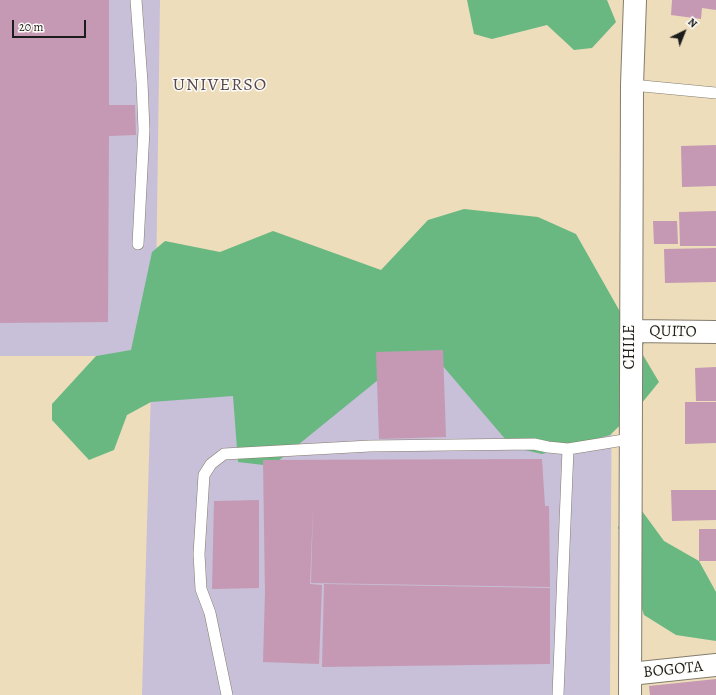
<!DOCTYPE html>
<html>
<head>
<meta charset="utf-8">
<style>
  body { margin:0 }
  #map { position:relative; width:716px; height:695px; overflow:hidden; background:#edddbb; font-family:Alegreya,serif }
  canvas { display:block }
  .north { position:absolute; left:664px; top:12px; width:40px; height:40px; -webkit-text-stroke:3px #fdfcf7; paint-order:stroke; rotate:43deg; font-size:11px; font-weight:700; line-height:16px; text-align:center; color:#1c1c1c }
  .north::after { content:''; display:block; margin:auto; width:14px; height:18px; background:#1c1c1c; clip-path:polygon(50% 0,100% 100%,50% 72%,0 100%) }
  .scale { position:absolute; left:12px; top:20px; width:74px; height:18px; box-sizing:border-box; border:2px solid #1c1c1c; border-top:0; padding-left:5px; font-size:12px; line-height:14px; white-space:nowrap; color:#1c1c1c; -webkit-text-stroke:3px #fdfcf7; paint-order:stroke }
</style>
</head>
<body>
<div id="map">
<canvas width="716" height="695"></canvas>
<div class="north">N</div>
<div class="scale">20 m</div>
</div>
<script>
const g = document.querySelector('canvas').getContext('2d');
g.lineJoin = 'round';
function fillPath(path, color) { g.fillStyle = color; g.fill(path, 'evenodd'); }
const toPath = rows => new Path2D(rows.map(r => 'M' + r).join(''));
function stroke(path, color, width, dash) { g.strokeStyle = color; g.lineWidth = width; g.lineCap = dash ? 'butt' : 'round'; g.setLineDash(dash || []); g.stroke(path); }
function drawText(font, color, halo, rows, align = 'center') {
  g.font = font + ' Alegreya,serif'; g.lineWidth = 3; g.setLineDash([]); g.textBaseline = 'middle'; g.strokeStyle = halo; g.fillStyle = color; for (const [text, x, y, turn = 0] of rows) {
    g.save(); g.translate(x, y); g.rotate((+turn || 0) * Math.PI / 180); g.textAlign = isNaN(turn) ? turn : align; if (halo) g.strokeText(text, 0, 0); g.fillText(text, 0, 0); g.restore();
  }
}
fillPath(toPath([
  [0,0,160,0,155,356,0,356],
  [612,347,610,695,142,695,152,356]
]), '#c8bfd8');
fillPath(toPath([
  [467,0,607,0,616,22,592,48,574,50,547,25,492,39,474,34],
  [464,209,538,217,576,234,631,331,646,340,640,350,659,382,637,409,610,435,542,454,512,447,442,365,410,354,272,466,238,462,233,396,151,402,127,415,114,450,89,460,52,420,52,404,96,356,131,350,152,252,165,241,220,252,273,231,381,270,428,220],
  [625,511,642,511,664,541,699,561,716,592,716,641,676,635,644,615,632,579,638,563,618,528]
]), '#69b882');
fillPath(toPath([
  [0,0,109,0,109,105,135,105,136,135,109,136,108,322,0,323],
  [672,0,716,0,716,10,702,8,701,19,671,15],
  [716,145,716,186,682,187,681,146],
  [716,211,716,246,680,246,679,212],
  [653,221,677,221,678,244,654,244],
  [716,248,716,282,665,283,664,249],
  [443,350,446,437,379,439,376,352],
  [716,367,716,401,696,401,695,368],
  [685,402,716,402,716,443,685,444],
  [542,459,545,506,549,506,550,587,311,583,313,507,310,584,322,585,319,664,263,662,265,592,263,460],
  [671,490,716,490,716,520,672,521],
  [259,500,259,588,212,589,214,501],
  [699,529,716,529,716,561,699,561],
  [324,584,550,588,550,664,322,667],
  [716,679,716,695,650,695,649,686]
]), '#c599b3');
const service = toPath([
  [136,0,142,82,144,130,138,244],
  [632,85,716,93],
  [227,695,210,613,201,589,199,554,204,475,211,464,224,454,370,446,534,444,548,447,568,449,630,439],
  [558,695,568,449]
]);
const minor = toPath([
  [631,331,716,332],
  [630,674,716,665],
  [630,695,632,85,635,0]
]);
stroke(service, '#847c6c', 12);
stroke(minor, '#847c6c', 24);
stroke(service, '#fff', 11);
stroke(minor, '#fff', 22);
drawText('16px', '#1c1c1c', '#fdfcf7', [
  ["QUITO",673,332,1],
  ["CHILE",630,347,-90],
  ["BOGOTA",673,670,-6]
]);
g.letterSpacing = '1px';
drawText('18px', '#574851', '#fdfcf7', [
  ["UNIVERSO",220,86]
]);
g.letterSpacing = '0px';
</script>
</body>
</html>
